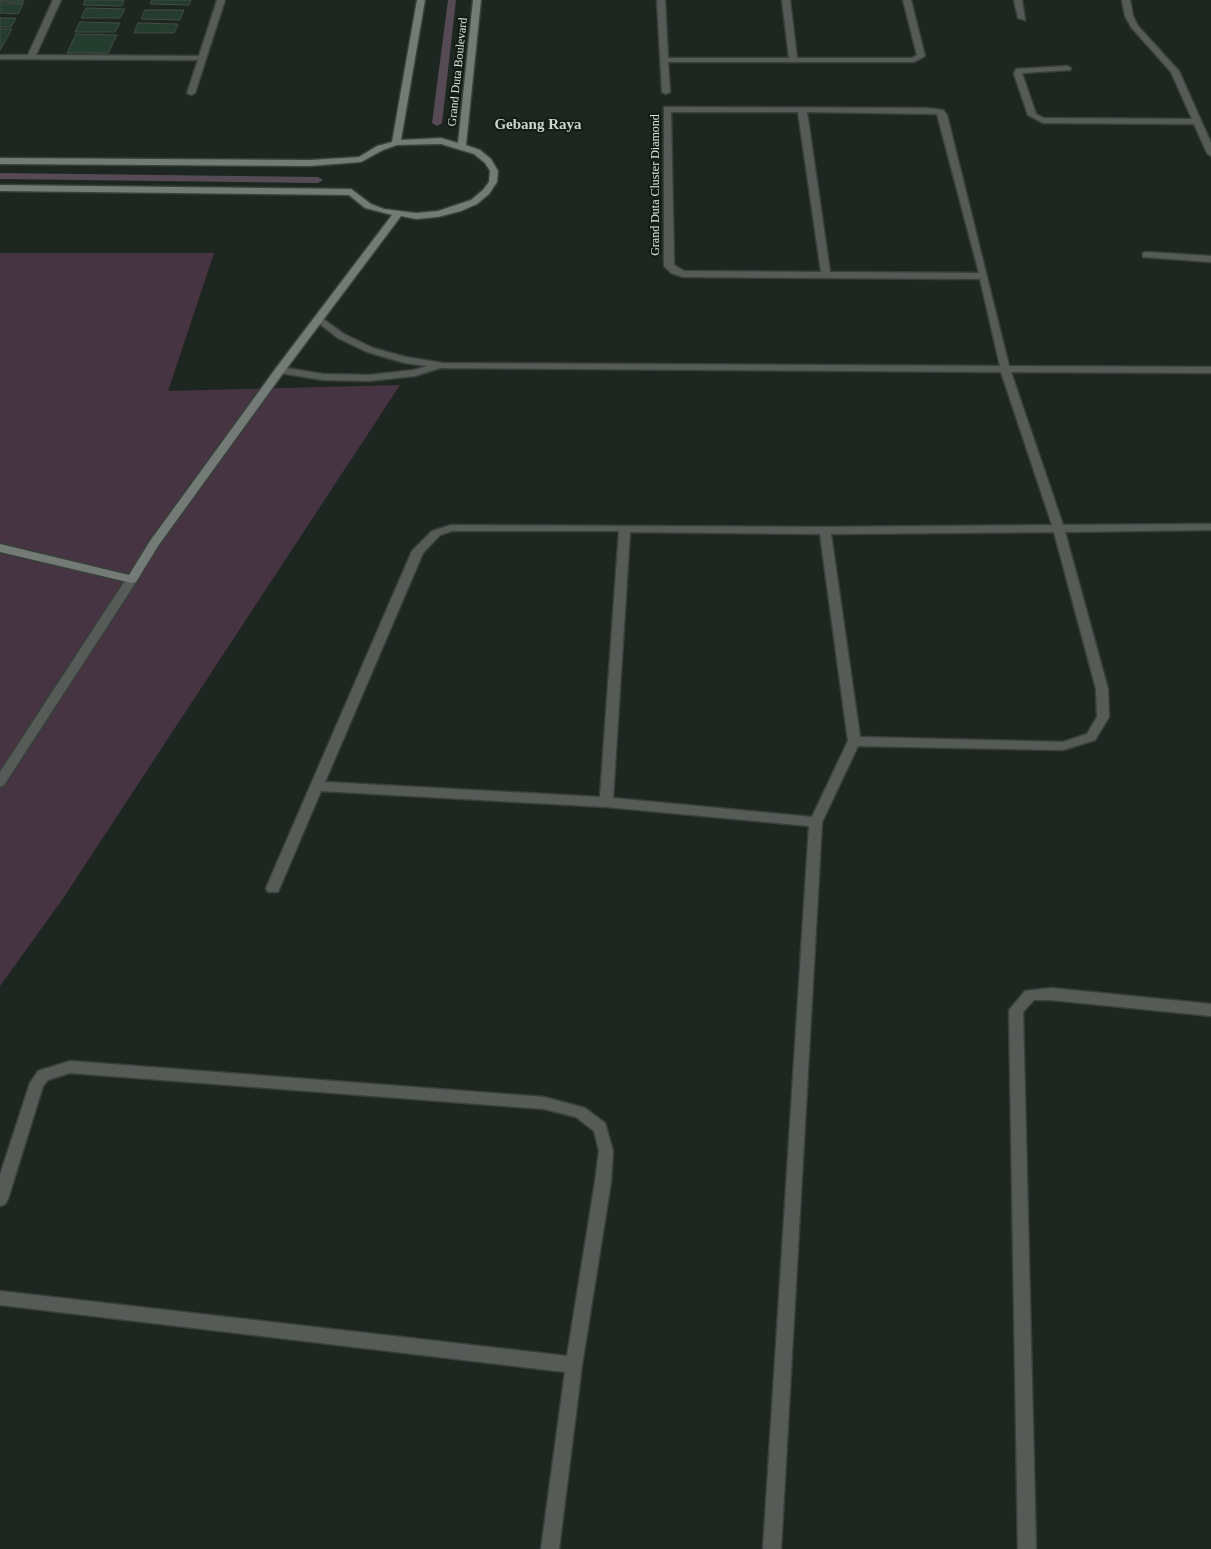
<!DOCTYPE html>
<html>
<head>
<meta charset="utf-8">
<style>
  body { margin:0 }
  canvas { display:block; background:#1d2620 }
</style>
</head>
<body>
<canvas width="1211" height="1549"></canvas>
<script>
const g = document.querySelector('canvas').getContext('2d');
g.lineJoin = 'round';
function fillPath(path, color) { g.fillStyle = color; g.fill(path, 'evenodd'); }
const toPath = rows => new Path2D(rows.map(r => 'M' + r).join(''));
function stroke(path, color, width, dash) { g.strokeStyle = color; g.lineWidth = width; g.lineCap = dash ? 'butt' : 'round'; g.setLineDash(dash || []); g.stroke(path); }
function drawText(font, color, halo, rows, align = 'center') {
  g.font = font + ' Georgia,serif'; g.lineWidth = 4.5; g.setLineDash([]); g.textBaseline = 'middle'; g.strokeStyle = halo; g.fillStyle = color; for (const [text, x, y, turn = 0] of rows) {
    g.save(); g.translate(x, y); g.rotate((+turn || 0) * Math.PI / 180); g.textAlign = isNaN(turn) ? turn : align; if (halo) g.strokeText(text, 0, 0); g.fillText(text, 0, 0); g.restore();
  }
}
fillPath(toPath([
  [0,253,214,253,168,391,400,385,62,900,0,986]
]), '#463442');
fillPath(toPath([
  [448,0,456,0,442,123,437,126,432,123,448,0],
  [0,173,318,177,323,180,318,183,0,179,0,173]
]), '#564a54');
const building = toPath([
  [0,0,24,0,23,3,0,2,0,0],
  [85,0,124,0,122,6,83,5,85,0],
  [152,0,191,0,189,5,150,4,152,0],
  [0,4,23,4,18,14,0,13,0,4],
  [86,8,125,9,120,18,81,18,86,8],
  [145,10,184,10,180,20,141,19,145,10],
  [0,18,16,18,11,27,0,27,0,18],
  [80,22,120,23,115,32,75,32,80,22],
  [138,23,178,24,174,33,134,33,138,23],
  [0,29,12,29,0,50,0,29],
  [76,34,117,35,108,53,67,53,76,34]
]);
fillPath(building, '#243d2e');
stroke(building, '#434c46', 1);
const street = toPath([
  [53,0,61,0,36,55,199,56,217,0,225,0,195,93,191,95,187,93,198,60,0,59,0,55,28,55,53,0],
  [657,0,665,0,668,58,789,58,782,0,790,0,797,58,912,58,917,55,903,0,911,0,925,56,914,62,668,62,670,92,666,94,662,92,657,0],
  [1014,0,1022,0,1025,20,1018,18,1014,0],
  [1122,0,1130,0,1133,16,1138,26,1179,71,1211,143,1211,156,1207,153,1194,124,1043,123,1028,115,1014,74,1016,69,1067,66,1071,68,1070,70,1022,73,1036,114,1044,118,1192,119,1171,72,1131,27,1125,16,1122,0],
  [664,107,925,108,943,110,947,115,1009,366,1211,367,1211,373,1011,372,1063,525,1211,524,1211,530,1065,532,1108,689,1109,717,1095,740,1063,750,858,746,822,822,781,1549,763,1549,809,826,606,807,321,791,278,892,268,892,266,888,412,551,432,531,451,525,825,527,1052,525,1001,372,440,368,415,376,369,381,323,380,280,373,275,370,280,367,323,374,369,375,414,370,427,366,405,363,367,352,338,338,316,321,314,319,319,316,344,334,373,348,406,357,443,363,1000,366,980,279,683,277,671,273,664,266,664,107],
  [671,112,798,112,821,272,684,271,674,265,671,112],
  [807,112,937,114,979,273,830,272,807,112],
  [452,531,619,531,600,797,325,782,423,553,440,535,452,531],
  [630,532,820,534,848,741,812,817,613,798,630,532],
  [1054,532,1096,689,1097,717,1087,734,1063,742,860,737,831,534,1054,532],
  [1146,252,1211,256,1211,262,1143,257,1143,253,1146,252],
  [132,575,138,579,4,785,0,787,0,772,128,576,132,575],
  [1051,988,1211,1004,1211,1016,1051,1000,1034,1000,1023,1012,1036,1549,1018,1549,1009,1010,1025,991,1051,988],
  [70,1061,544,1097,585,1108,605,1123,613,1151,611,1182,582,1365,559,1549,541,1549,565,1372,0,1305,0,1291,567,1356,595,1182,599,1151,594,1131,576,1117,544,1109,70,1073,48,1080,43,1086,8,1199,5,1204,0,1206,0,1175,30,1083,38,1071,70,1061]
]);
const secondary = toPath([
  [417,0,425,0,401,140,441,138,458,143,473,0,481,0,466,145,480,150,491,159,498,171,497,182,489,194,477,204,461,211,438,217,416,219,401,216,284,372,158,546,136,582,132,583,0,552,0,544,129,575,150,541,276,368,392,215,365,208,349,195,0,191,0,185,351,189,371,204,384,209,416,213,438,211,471,200,483,190,489,182,490,171,485,163,474,154,441,144,397,145,383,150,361,162,310,166,0,164,0,158,310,160,359,157,377,146,392,142,417,0]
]);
stroke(street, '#38403b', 3);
stroke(secondary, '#38403b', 3);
fillPath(street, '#575b58');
fillPath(secondary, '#747b76');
drawText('12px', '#dee3df', '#141c17', [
  ["Grand Duta Boulevard",458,72,-84],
  ["Grand Duta Cluster Diamond",656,185,-90]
]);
drawText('bold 15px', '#cbd6cf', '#141c17', [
  ["Gebang Raya",538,125]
]);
</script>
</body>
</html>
